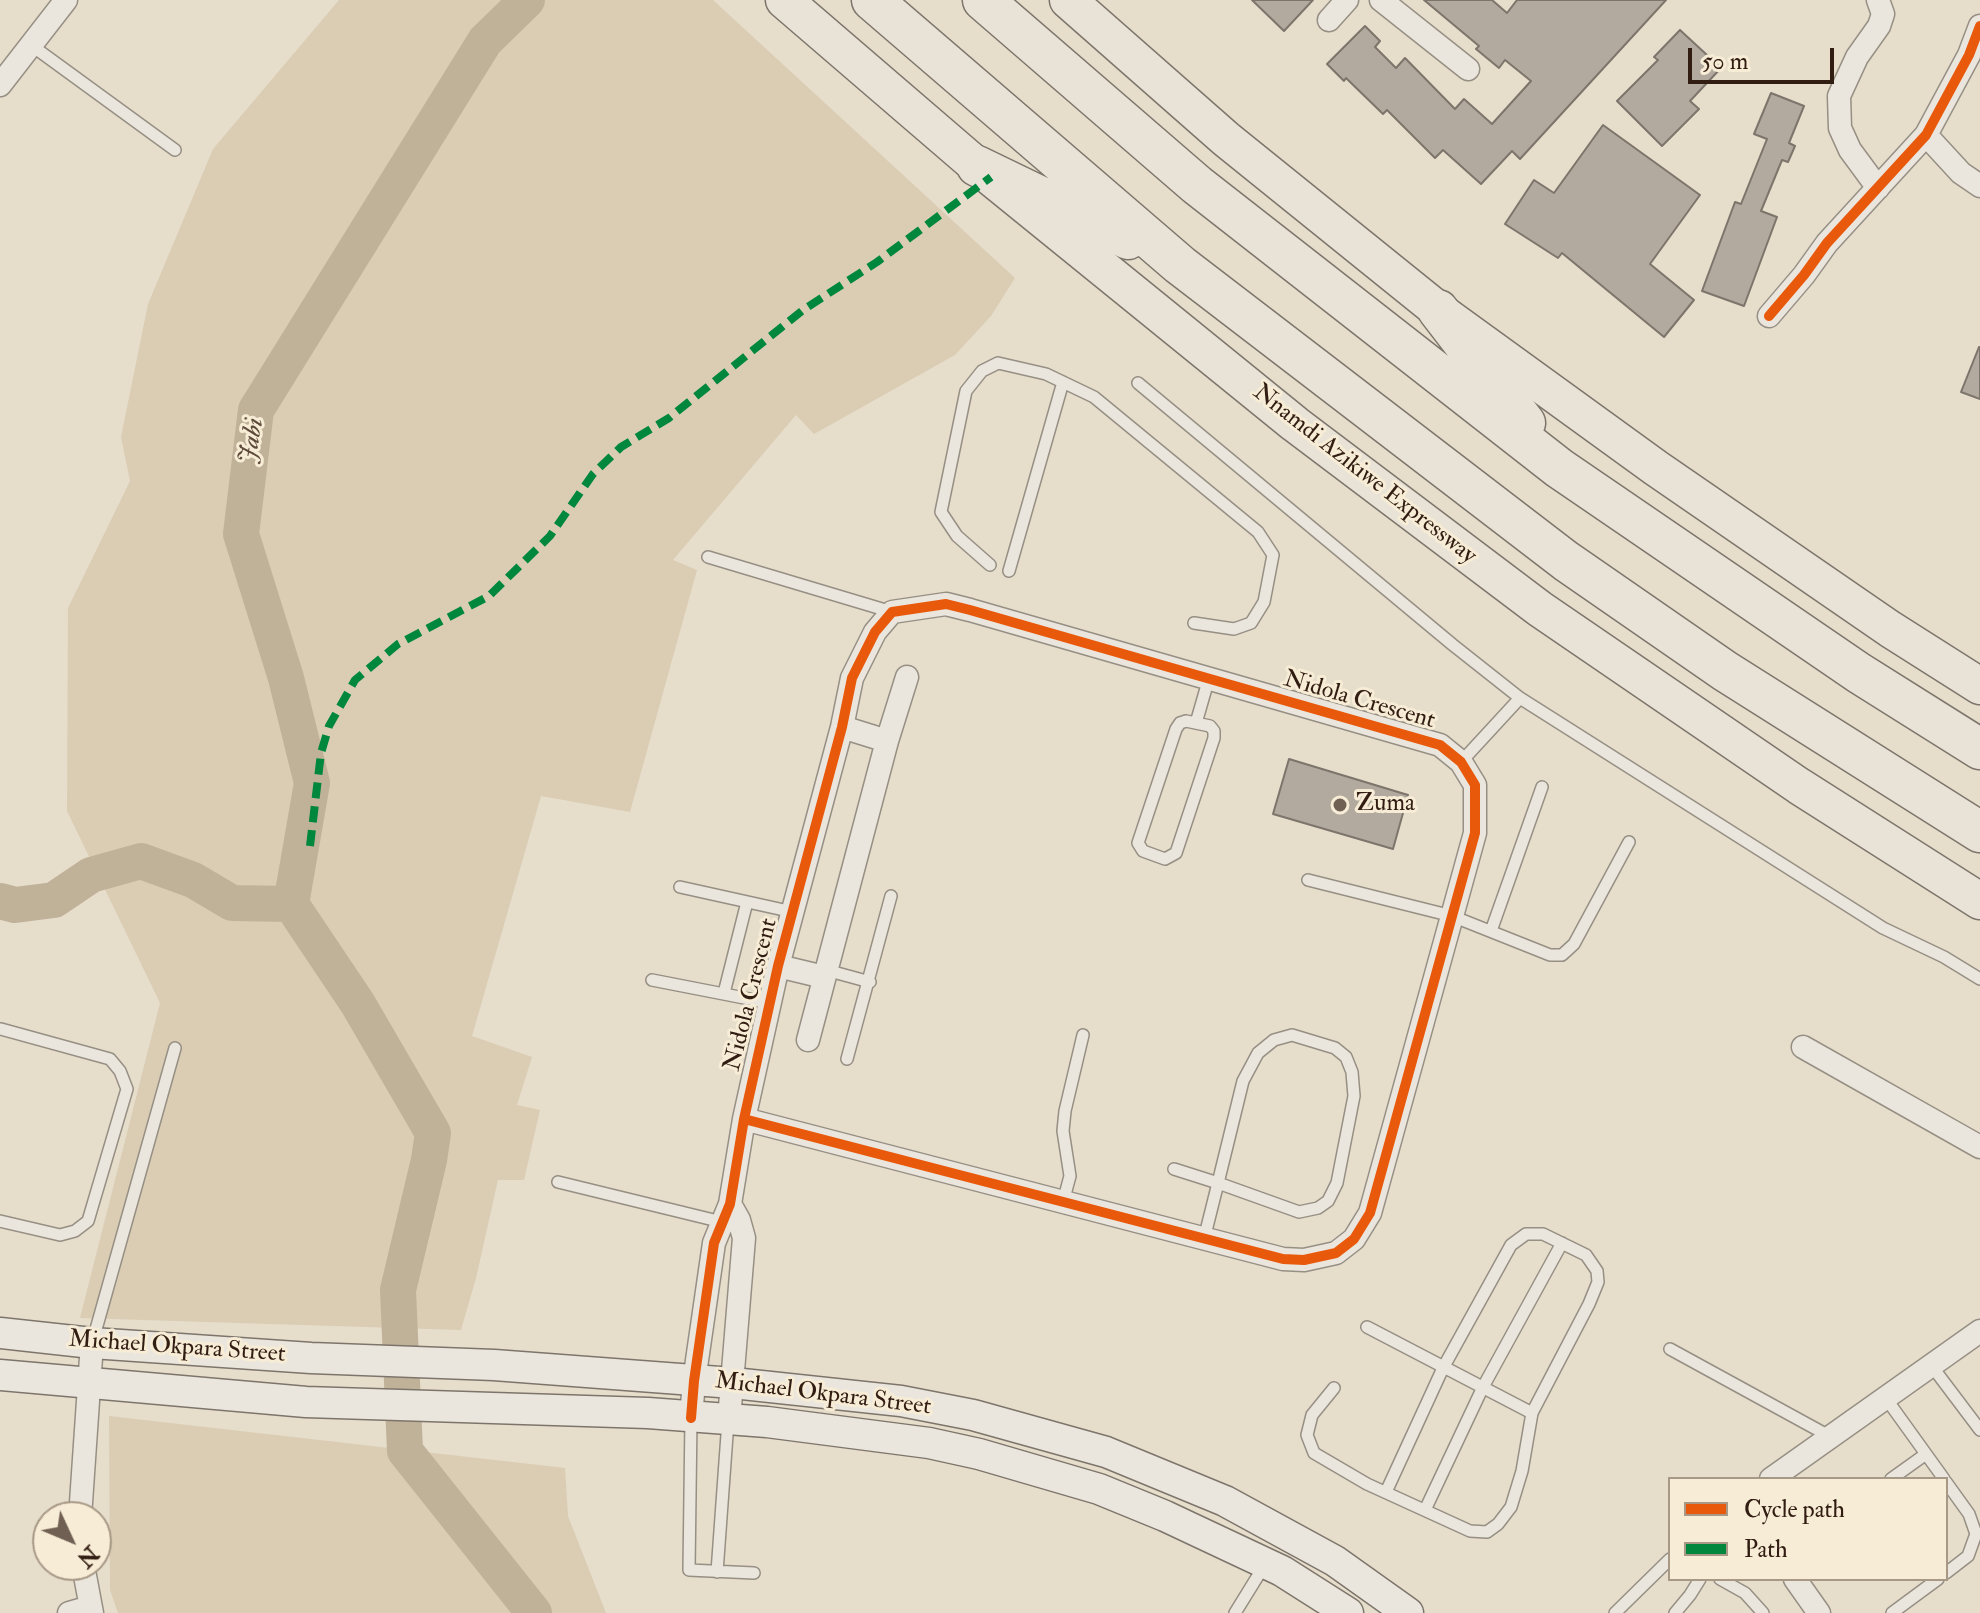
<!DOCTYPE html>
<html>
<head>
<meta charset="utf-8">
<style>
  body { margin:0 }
  #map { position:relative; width:1980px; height:1613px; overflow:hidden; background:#e6ddcb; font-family:"IM FELL Double Pica",serif }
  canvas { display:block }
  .legend { position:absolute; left:1668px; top:1477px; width:280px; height:104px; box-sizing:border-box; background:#f7ecd5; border:2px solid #a89987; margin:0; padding:10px 14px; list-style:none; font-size:24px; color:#311d12 }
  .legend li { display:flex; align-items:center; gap:16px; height:40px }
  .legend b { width:40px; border:2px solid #a89987 }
  .north { position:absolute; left:32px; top:1501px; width:80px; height:80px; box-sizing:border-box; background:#f7ecd5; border:2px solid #a89987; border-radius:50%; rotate:134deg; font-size:22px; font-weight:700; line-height:32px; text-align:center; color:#311d12 }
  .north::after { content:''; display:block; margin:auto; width:28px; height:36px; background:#706053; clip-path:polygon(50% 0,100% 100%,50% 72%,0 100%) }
  .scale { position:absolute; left:1688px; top:48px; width:146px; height:36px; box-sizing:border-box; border:4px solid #311d12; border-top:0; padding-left:10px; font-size:24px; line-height:28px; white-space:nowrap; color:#311d12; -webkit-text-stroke:6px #f7ecd5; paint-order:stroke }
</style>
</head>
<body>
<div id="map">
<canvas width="1980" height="1613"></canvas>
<ul class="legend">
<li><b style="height:10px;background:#e8590c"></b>Cycle path</li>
<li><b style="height:10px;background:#00873e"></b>Path</li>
</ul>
<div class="north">N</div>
<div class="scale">50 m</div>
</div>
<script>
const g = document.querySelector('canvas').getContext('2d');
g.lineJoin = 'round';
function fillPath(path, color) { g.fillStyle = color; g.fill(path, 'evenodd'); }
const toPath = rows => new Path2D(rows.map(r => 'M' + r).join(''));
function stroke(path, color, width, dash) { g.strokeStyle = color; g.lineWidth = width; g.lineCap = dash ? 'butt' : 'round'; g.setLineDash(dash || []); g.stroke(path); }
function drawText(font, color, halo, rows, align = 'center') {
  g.font = font + ' "IM FELL Double Pica",serif'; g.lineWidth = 6; g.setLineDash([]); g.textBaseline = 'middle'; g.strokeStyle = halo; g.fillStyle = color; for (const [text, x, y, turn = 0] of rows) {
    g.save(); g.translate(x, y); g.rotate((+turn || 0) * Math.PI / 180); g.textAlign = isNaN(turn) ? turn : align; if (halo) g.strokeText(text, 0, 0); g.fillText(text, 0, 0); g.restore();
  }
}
fillPath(toPath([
  [339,0,713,0,1015,278,991,316,955,355,814,434,796,415,673,560,697,570,630,812,541,796,472,1036,532,1057,517,1105,540,1110,524,1180,498,1180,476,1278,461,1330,80,1318,160,1003,67,811,68,608,130,481,121,437,148,304,213,149],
  [109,1416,565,1468,568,1516,606,1613,118,1613,110,1590]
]), '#dacdb4');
stroke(toPath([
  [0,901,15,905,54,900,91,875,141,861,193,880,232,903,291,904],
  [291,904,312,783,286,678,241,534,256,410,485,41,527,0],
  [291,904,358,1004,433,1133,429,1160,398,1290,405,1451,534,1613]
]), '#c0b199', 36);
const building = toPath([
  [1252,0,1313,0,1284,31,1252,0],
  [1424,0,1492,0,1507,13,1517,0,1666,0,1520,159,1512,151,1481,184,1443,150,1435,158,1387,110,1383,114,1346,78,1344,81,1327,64,1365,26,1380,41,1375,47,1396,68,1405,58,1455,109,1464,99,1492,124,1531,81,1505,60,1499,68,1476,49,1479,46,1424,0],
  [1680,30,1721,68,1690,101,1699,109,1662,146,1617,101,1658,60,1654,57,1680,30],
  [1771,93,1804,106,1789,143,1795,146,1788,162,1782,160,1761,211,1777,217,1744,306,1702,291,1735,202,1741,204,1767,139,1754,134,1771,93],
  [1603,125,1700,195,1650,264,1694,300,1664,337,1562,253,1558,258,1505,224,1534,180,1554,193,1603,125],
  [1979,347,1980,347,1980,399,1961,392,1979,347],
  [1289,759,1408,795,1393,849,1273,814,1289,759]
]);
fillPath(building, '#b2aa9e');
stroke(building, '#7d756b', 2);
const service = toPath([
  [31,45,175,150],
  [1138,383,1453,645,1520,698,1883,928,1944,957,1980,979],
  [708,557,892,612],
  [990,565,957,536,941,512,966,391,982,371,998,363,1046,374,1094,397,1258,532,1273,555,1264,602,1251,623,1234,629,1194,623],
  [1009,571,1063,382],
  [1186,721,1210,726,1214,731,1214,738,1176,853,1165,859,1143,851,1138,843,1176,729,1180,723,1186,721],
  [1196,723,1209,678],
  [1461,762,1520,698],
  [1308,880,1452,916,1550,955,1562,955,1574,944,1629,842],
  [680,887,793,912],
  [1491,931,1542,787],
  [826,970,870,982],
  [652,980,770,1003],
  [724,993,747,902],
  [847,1059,891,896],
  [1174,1169,1218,1183,1299,1212,1318,1208,1328,1201,1337,1183,1354,1096,1352,1072,1346,1057,1335,1048,1292,1035,1274,1040,1258,1053,1243,1081,1218,1183,1204,1239],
  [558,1182,722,1222],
  [1063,1202,1070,1176,1063,1131,1065,1111,1083,1035],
  [0,1221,60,1235,75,1231,88,1221,127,1089,120,1071,110,1059,1,1029],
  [1367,1327,1532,1413],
  [93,1340,175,1048],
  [1670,1349,1829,1436],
  [1931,1365,1980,1430],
  [1334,1388,1312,1415,1307,1435,1314,1453,1367,1484,1470,1531,1487,1532,1498,1524,1511,1507,1522,1471,1532,1413,1589,1304,1598,1282,1597,1271,1586,1255,1543,1234,1526,1234,1511,1245,1443,1368,1386,1492],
  [1885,1397,1944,1479],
  [691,1418,689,1570,754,1573],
  [1891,1479,1926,1454],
  [1946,1482,1969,1514,1976,1534,1968,1556,1946,1573],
  [1425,1510,1483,1387,1562,1243],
  [717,1572,728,1421],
  [1720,1579,1745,1593,1763,1613],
  [1235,1613,1264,1566],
  [1615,1613,1670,1559],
  [1675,1613,1690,1595,1700,1579],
  [1892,1613,1938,1579]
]);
const minor = toPath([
  [1381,0,1468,69],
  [1878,0,1883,14,1879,26,1857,57,1839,96,1840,128,1850,150,1878,188],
  [1329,20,1347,0],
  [0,85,66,0],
  [1926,135,1961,173,1980,186],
  [1769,316,1804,275,1827,243,1926,135,1969,55,1980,26],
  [842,727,887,741],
  [778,966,824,977],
  [808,1040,887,741,907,677],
  [1803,1047,1980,1147],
  [691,1418,694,1381,714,1243,730,1204,744,1119,778,966,842,727,852,678,875,632,892,612,946,604,970,610,1440,745,1461,762,1475,785,1475,833,1370,1213,1354,1239,1336,1253,1304,1260,1283,1259,744,1119],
  [729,1419,744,1238,739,1220,730,1204],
  [1771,1479,1980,1331],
  [80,1517,92,1343],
  [83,1565,92,1613],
  [1795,1579,1819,1613],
  [69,1613,90,1607]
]);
const secondary = toPath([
  [0,1333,92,1343,311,1358,494,1365,733,1383,901,1401,973,1415,1106,1452,1225,1501,1335,1561,1408,1613],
  [0,1375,306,1402,648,1413,767,1422,929,1443,979,1454,1099,1489,1165,1516,1282,1571,1348,1613]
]);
const trunk = toPath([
  [784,0,977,166,1295,424,1540,609,1799,786,1980,901],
  [1068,0,1226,139,1438,310,1656,468,1890,629,1980,686]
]);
const motorway = toPath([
  [872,0,1180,265,1566,561,1725,671,1980,832],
  [983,0,1197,185,1559,468,1859,673,1980,749],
  [977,166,1128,239],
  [1438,310,1525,423]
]);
stroke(service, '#968f84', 14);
stroke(minor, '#968f84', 25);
stroke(secondary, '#7d756b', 33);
stroke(trunk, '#7d756b', 39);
stroke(motorway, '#7d756b', 43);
stroke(service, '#ebe6dd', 11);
stroke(minor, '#ebe6dd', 22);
stroke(secondary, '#ebe6dd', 30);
stroke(trunk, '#e8e2d7', 36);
stroke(motorway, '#e8e2d7', 40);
stroke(toPath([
  [310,846,321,753,329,726,355,680,398,644,489,596,550,536,593,474,621,447,669,418,803,310,877,262,991,177]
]), '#00873e', 8, [16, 8]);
stroke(toPath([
  [1769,316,1804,275,1827,243,1926,135,1969,55,1980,26],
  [691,1418,694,1381,714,1243,730,1204,744,1119,778,966,842,727,852,678,875,632,892,612,946,604,970,610,1440,745,1461,762,1475,785,1475,833,1370,1213,1354,1239,1336,1253,1304,1260,1283,1259,744,1119]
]), '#e8590c', 10);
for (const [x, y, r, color] of [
  [1340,805,8,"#706053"]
]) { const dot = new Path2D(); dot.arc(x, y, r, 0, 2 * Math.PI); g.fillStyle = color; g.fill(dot); stroke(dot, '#f7ecd5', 3); }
drawText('24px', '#311d12', '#f7ecd5', [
  ["Nnamdi Azikiwe Expressway",1364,475,38],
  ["Nidola Crescent",1359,701,16],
  ["Nidola Crescent",752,995,-76],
  ["Michael Okpara Street",177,1348,4],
  ["Michael Okpara Street",823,1395,7]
]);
drawText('24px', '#311d12', '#f7ecd5', [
  ["Zuma",1356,805]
], 'left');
drawText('italic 26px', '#5d4a3a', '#f7ecd5', [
  ["Jabi",253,441,-81]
]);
</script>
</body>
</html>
